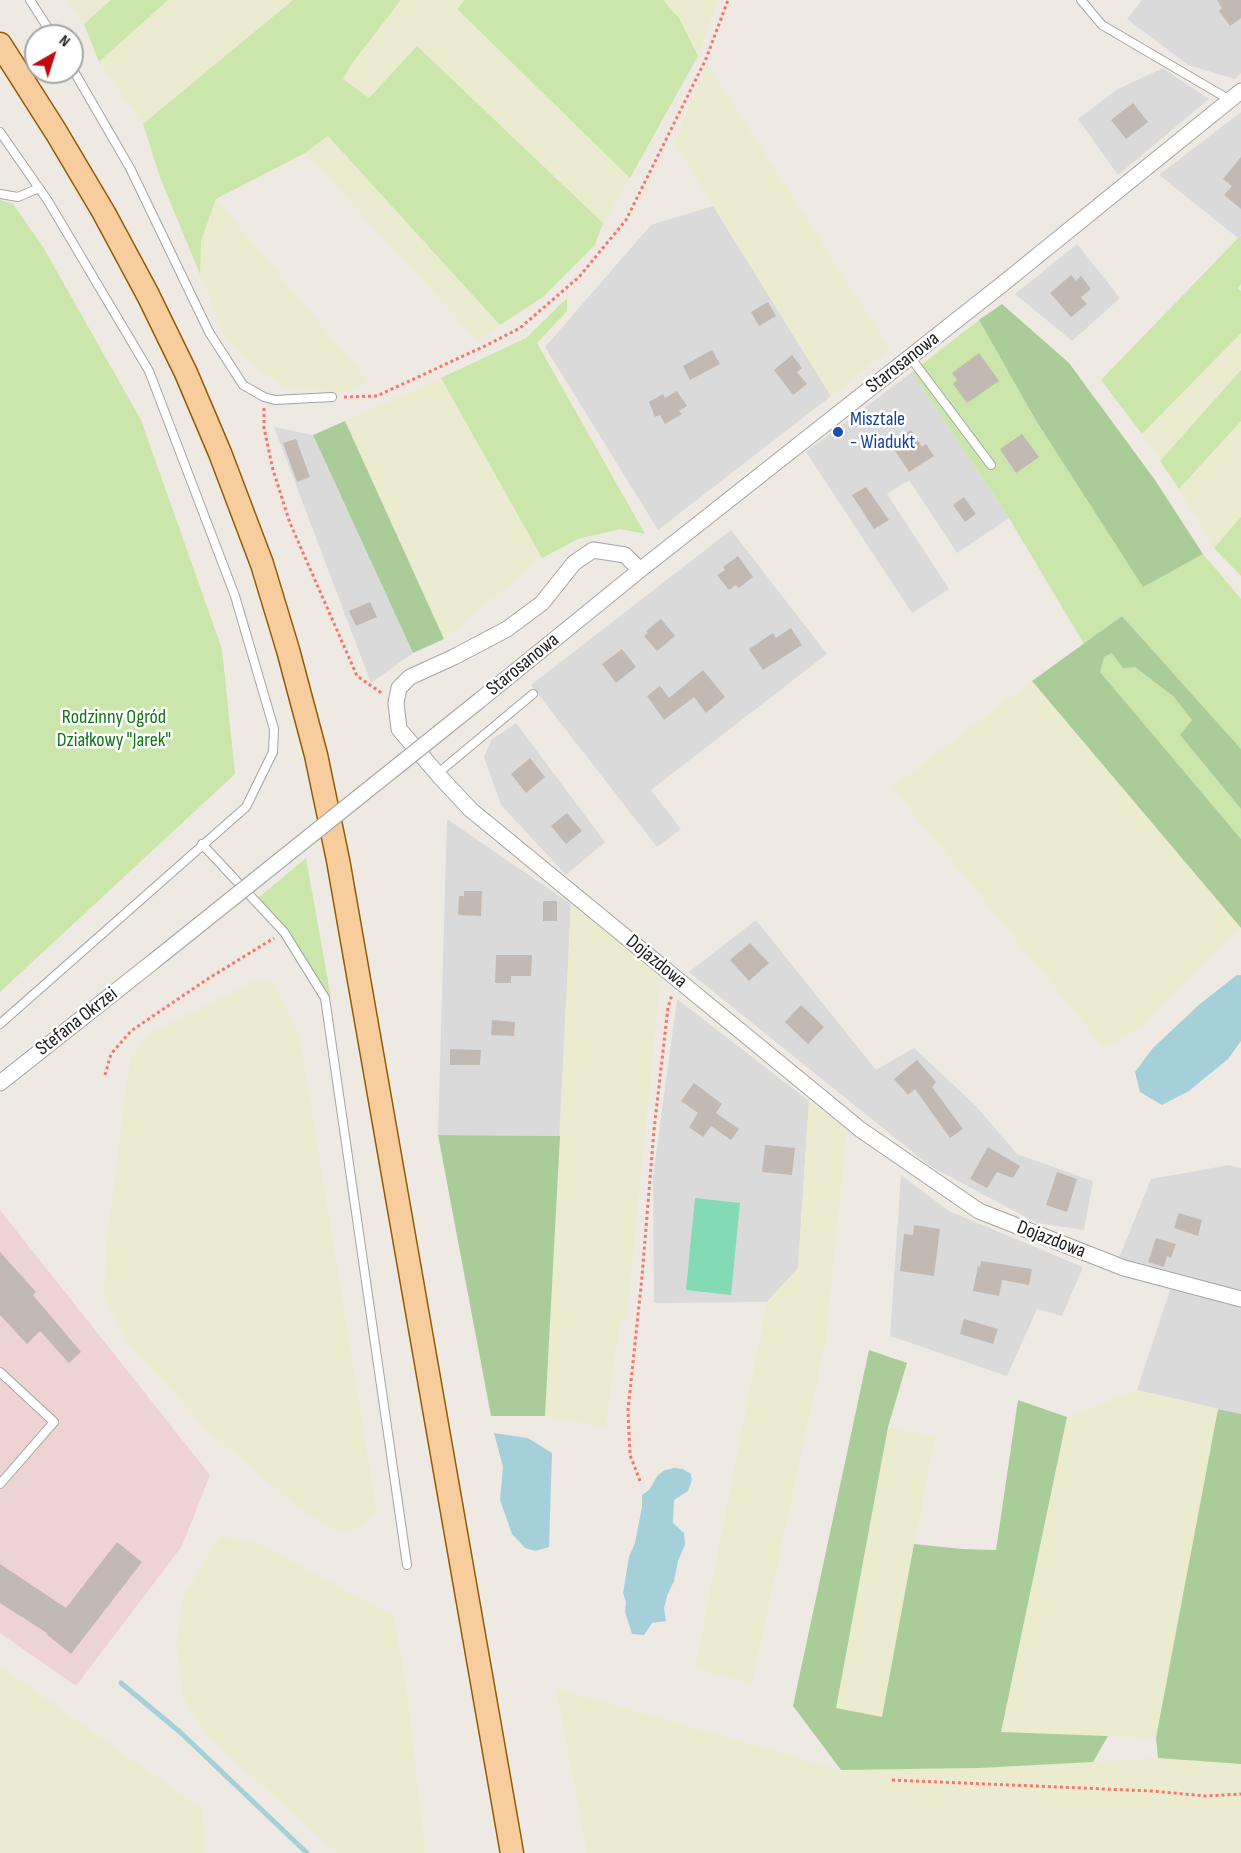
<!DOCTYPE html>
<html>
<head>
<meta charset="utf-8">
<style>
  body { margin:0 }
  #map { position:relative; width:1241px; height:1853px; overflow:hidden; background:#eeeae3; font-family:"Sofia Sans Condensed",sans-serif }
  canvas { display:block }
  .north { position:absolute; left:24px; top:24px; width:60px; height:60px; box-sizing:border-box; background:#fff; border:2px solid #a5a5a5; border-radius:50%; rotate:39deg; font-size:16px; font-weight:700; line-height:24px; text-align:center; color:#1d1d1d }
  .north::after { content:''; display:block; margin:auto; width:21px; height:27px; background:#c20810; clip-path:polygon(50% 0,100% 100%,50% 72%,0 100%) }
</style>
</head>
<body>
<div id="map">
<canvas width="1241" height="1853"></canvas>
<div class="north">N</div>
</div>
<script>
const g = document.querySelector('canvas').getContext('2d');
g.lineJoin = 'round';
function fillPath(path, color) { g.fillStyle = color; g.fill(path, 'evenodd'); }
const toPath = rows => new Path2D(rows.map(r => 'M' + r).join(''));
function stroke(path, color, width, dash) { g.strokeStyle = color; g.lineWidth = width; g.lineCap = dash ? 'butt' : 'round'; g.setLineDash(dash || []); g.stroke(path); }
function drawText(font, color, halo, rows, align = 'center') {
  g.font = font + ' "Sofia Sans Condensed",sans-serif'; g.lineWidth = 5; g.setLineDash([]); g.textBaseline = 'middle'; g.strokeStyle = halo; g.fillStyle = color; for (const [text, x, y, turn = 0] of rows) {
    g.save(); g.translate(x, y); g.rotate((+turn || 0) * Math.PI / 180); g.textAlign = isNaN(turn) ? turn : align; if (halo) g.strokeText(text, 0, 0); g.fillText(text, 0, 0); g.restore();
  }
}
fillPath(toPath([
  [1142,0,1241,0,1241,73,1235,79,1188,65,1127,19],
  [1163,68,1209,99,1118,175,1078,119,1116,90],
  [1241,112,1241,235,1238,238,1159,175],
  [713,206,831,396,658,530,545,347,651,225],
  [1077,244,1120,298,1072,341,1015,294],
  [912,372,1009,518,957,553,909,480,887,494,949,589,912,613,806,452],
  [274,427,313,435,413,653,371,683],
  [731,530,827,654,651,790,681,829,657,847,531,685],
  [516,723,605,842,566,875,501,805,484,757,491,740],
  [447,819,571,904,560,1136,438,1135],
  [756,920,876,1070,914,1048,976,1106,1017,1154,1093,1181,1084,1230,1037,1223,930,1166,689,972],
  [677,999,809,1101,798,1268,767,1302,654,1303,653,1177],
  [1229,1165,1241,1168,1241,1414,1137,1390,1175,1275,1119,1258,1151,1179],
  [901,1175,949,1211,1083,1267,1062,1316,1037,1309,1007,1376,890,1336]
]), '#dbdada');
fillPath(toPath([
  [0,1210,210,1475,182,1546,76,1686,0,1633]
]), '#eed3d3');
fillPath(toPath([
  [68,0,111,0,84,24],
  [168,0,293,0,143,124,99,62],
  [401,0,465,0,457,9,630,178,603,223,417,46,368,98,342,79,353,62],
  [663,0,718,0,698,56,679,18],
  [707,63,890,349,831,396,674,142],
  [328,135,500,325,478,341,305,153],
  [216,199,369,382,346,392,285,388,250,363,224,336,200,274,201,241],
  [1241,333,1241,370,1160,461,1142,434],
  [441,378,542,558,444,639,345,421],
  [1241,421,1241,517,1214,548,1179,489],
  [1032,681,1240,927,1142,1027,1104,1048,892,787],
  [571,904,661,973,627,1313,619,1327,605,1428,545,1416],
  [257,980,273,982,300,1037,377,1513,354,1530,332,1529,296,1506,210,1432,128,1344,104,1296,107,1240,130,1059,153,1032],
  [809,1101,847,1128,826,1339,752,1684,695,1668,767,1302,798,1268],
  [1137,1390,1218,1409,1156,1738,1001,1732,1067,1417],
  [888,1427,935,1436,882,1717,835,1708],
  [220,1536,258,1543,394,1616,408,1698,425,1853,337,1853,205,1734,183,1696,176,1645,183,1597],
  [0,1666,202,1809,205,1853,0,1853],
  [556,1688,841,1770,979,1768,1158,1758,1241,1764,1241,1853,587,1853]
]), '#ebeccf');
fillPath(toPath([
  [111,0,168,0,99,62,84,24],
  [293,0,401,0,353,62,343,79,369,98,417,46,603,223,595,245,543,297,500,325,328,136,305,153,216,199,201,241,200,274,161,180,143,124],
  [465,0,663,0,679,18,698,56,630,178,457,9],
  [0,200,13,204,43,247,141,420,222,649,235,774,0,992],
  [1241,235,1241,284,1238,288,1241,291,1241,333,1142,434,1101,380],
  [567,298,567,311,537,343,645,534,620,529,578,539,542,558,441,378,526,338],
  [979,320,1035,419,1143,586,1203,554,1241,599,1241,749,1122,616,1084,644,1009,518,912,372],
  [1241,370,1241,421,1179,489,1160,461],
  [1241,517,1241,576,1214,548],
  [1112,652,1135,666,1173,696,1192,720,1180,735,1241,809,1241,839,1099,672,1104,657],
  [306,858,331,998,320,984,289,931,258,898]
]), '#cae6ab');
fillPath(toPath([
  [1002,304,1069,363,1155,480,1203,554,1143,587,1035,419,979,320],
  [345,421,444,639,413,653,313,435],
  [1122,616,1241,749,1241,809,1180,735,1192,720,1173,696,1135,667,1123,668,1112,653,1104,657,1100,672,1241,839,1241,928,1032,681],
  [438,1135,560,1136,545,1416,491,1416],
  [869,1350,907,1363,888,1427,836,1708,882,1717,914,1544,962,1549,996,1550,1018,1400,1067,1417,1001,1732,1108,1736,1093,1762,979,1768,841,1770,793,1706],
  [1218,1409,1241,1414,1241,1764,1158,1758,1156,1738]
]), '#ac9');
fillPath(toPath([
  [695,1198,740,1203,731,1295,686,1290]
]), '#84dab5');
fillPath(toPath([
  [1237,975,1241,975,1241,1041,1228,1059,1189,1091,1162,1105,1140,1092,1135,1072,1152,1049,1201,1003],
  [494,1433,528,1438,552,1453,549,1547,536,1551,525,1548,512,1534,500,1500,503,1467],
  [674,1468,683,1469,691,1474,692,1480,688,1491,674,1500,673,1523,684,1533,685,1545,678,1561,674,1581,667,1596,664,1608,666,1621,652,1623,644,1635,632,1634,625,1612,626,1602,623,1593,629,1557,635,1543,642,1507,642,1495,649,1490,658,1475,665,1470]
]), '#a5d0da');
stroke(toPath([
  [121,1683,180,1732,307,1853]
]), '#a5d0da', 5);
fillPath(toPath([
  [1217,0,1241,0,1241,18,1230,26,1219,11,1222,8],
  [1133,103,1148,122,1126,139,1111,120],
  [1241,157,1241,209,1224,195,1232,186,1223,179],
  [1071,275,1076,281,1081,276,1091,289,1081,297,1087,304,1071,317,1050,293],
  [768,302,776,316,759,326,751,312],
  [712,350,720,364,690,380,683,366],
  [979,353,999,381,967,403,953,384,957,380,952,373],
  [792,355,802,368,797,372,807,384,793,395,774,370],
  [677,391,687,406,679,411,682,414,665,424,660,415,655,417,649,402,663,394,665,398],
  [911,430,922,447,926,444,934,456,909,472,890,443],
  [1022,434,1039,457,1016,473,1000,449],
  [296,439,310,477,297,482,283,443],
  [866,487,889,520,874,529,852,495],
  [964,497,976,514,965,522,953,505],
  [738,556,753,577,739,588,736,585,729,590,717,575,725,570,723,567],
  [370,602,377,617,356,626,349,611],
  [661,619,675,636,657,651,644,636,648,633,646,631],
  [791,628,802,645,763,670,749,649,773,633,776,638],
  [622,649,636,667,616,683,602,664],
  [703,670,725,697,706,713,694,697,664,720,647,696,660,686,669,698],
  [530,758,545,777,526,793,511,774],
  [567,813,582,831,566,844,551,826],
  [464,891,482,891,481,916,458,915,459,896,464,896],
  [543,901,557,901,557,921,543,921],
  [750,943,769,963,749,981,730,960],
  [496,955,532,955,531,976,511,976,511,983,495,983],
  [801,1005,824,1027,808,1044,785,1022],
  [492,1020,515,1022,514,1036,491,1035],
  [450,1049,481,1050,480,1065,450,1065],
  [917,1060,936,1082,932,1087,963,1129,950,1138,915,1089,908,1095,894,1079],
  [694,1083,722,1104,716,1113,739,1129,731,1140,711,1126,703,1137,689,1127,698,1113,681,1101],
  [765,1145,795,1148,792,1175,762,1172],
  [988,1147,1020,1166,1013,1178,997,1172,987,1188,970,1179],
  [1057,1172,1077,1179,1067,1212,1046,1205],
  [1179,1213,1202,1220,1198,1236,1174,1228],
  [914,1225,940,1229,934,1276,900,1271,904,1234,913,1235],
  [1156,1238,1176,1244,1171,1258,1167,1256,1164,1267,1148,1262],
  [0,1252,36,1292,33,1295,81,1352,69,1363,40,1331,27,1344,0,1315],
  [981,1261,1032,1269,1029,1285,1002,1280,999,1296,973,1291,978,1266,980,1267],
  [964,1319,998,1329,993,1344,960,1334],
  [117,1542,142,1562,71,1654,46,1634,47,1633,0,1603,0,1564,66,1608]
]), '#c2b9b3');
const service = toPath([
  [30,0,53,36],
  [1081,0,1102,25,1230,100],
  [72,68,130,168,209,332,243,385,264,397,275,400,332,397],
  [0,132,48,201,149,371,235,596,274,729,273,752,246,807,0,1024],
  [0,194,18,197,39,188],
  [910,357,991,465],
  [437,774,533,694],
  [202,844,284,932,325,998,407,1565],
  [0,1372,54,1422,0,1484]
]);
const minor = toPath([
  [640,570,625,555,593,550,574,563,542,603,507,629,454,657,410,677,399,688,396,703,399,729,441,778,471,810,861,1130,979,1211,1124,1268,1241,1299],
  [480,700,640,570,1000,286,1241,91],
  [0,1083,154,961]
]);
const primary = toPath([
  [0,44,56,132,104,213,148,295,186,373,220,453,262,564,288,650,316,755,338,860,512,1853]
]);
stroke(service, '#a4a4a4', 10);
stroke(minor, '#a4a4a4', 17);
stroke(primary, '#905d06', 25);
stroke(toPath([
  [344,397,377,396,487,345,520,328,579,277,626,220,706,59,728,0],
  [264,408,264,428,273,470,290,523,357,676,383,694],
  [105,1075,111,1054,131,1031,206,980,274,938],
  [640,1481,630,1455,628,1410,642,1277,654,1130,668,1007,672,995],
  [892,1780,1152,1791,1205,1796,1241,1794]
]), '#f4766e', 3, [3, 3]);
stroke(service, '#fff', 8);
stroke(minor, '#fff', 15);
stroke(primary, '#f8cd9e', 22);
const minorBridge = toPath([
  [154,961,480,700]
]);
stroke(minorBridge, '#a4a4a4', 17, []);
stroke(minorBridge, '#fff', 15);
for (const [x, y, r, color] of [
  [838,432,6,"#1a4fb4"]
]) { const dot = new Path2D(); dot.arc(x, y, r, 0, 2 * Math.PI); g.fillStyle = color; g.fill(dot); stroke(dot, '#fff', 2); }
drawText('20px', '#1d1d1d', '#fff', [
  ["Starosanowa",903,363,-38],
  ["Starosanowa",523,665,-39],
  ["Dojazdowa",656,962,39],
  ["Stefana Okrzei",77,1022,-38],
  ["Dojazdowa",1051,1240,21]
]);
drawText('20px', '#164399', '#fff', [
  ["Misztale",850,420],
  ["- Wiadukt",850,443]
], 'left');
drawText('20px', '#107614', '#fff', [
  ["Rodzinny Ogród",114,718],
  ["Działkowy \"Jarek\"",114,741]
]);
</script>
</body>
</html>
